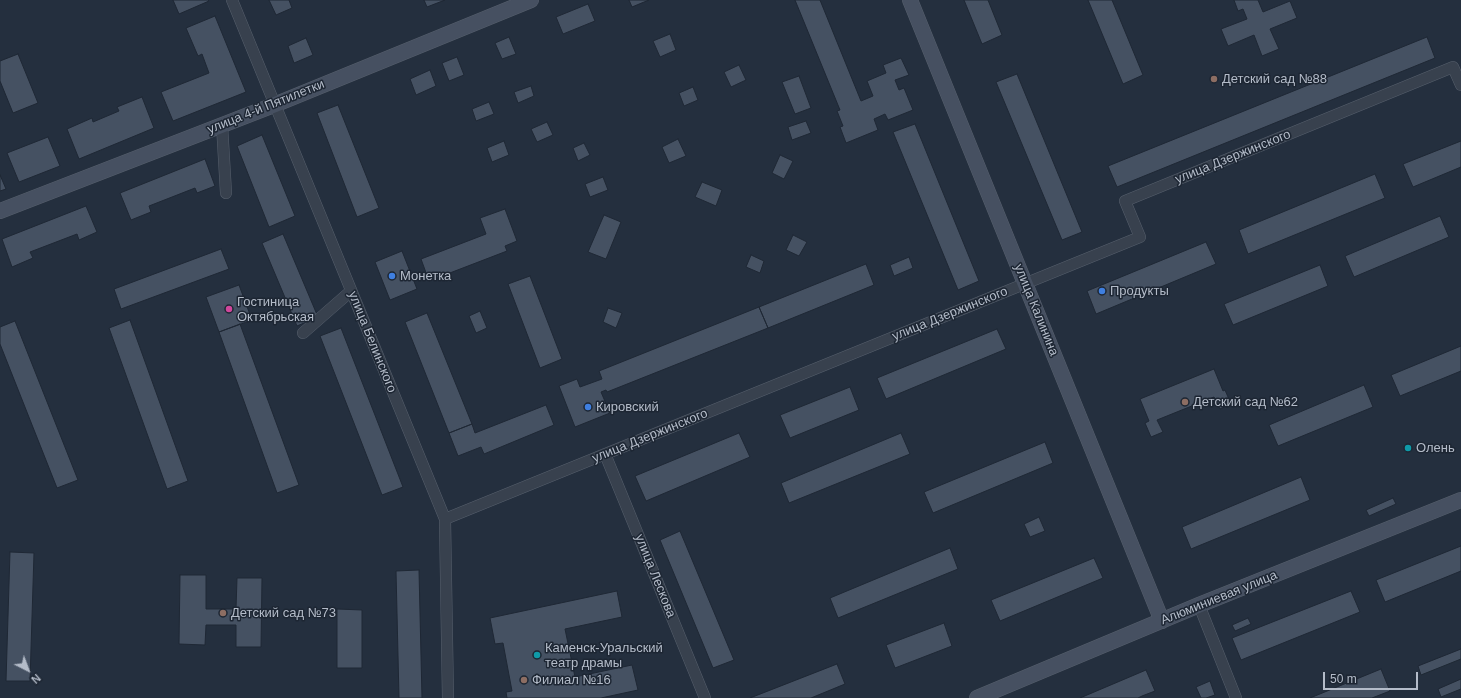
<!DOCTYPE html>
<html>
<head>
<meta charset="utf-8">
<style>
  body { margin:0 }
  #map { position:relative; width:1461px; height:698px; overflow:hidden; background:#242f3e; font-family:Helvetica,sans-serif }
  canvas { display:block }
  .north { position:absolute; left:8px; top:650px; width:40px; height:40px; -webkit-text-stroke:3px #1d2633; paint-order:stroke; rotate:138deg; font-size:11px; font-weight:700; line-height:16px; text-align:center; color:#b4bcc9 }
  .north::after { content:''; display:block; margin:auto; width:14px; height:18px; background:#b4bcc9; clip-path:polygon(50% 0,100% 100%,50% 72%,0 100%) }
  .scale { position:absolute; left:1323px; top:672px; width:95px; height:18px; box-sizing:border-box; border:2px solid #b4bcc9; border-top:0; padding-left:5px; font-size:12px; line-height:14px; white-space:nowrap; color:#b4bcc9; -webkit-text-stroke:3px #1d2633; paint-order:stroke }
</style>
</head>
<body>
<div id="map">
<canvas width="1461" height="698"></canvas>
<div class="north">N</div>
<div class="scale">50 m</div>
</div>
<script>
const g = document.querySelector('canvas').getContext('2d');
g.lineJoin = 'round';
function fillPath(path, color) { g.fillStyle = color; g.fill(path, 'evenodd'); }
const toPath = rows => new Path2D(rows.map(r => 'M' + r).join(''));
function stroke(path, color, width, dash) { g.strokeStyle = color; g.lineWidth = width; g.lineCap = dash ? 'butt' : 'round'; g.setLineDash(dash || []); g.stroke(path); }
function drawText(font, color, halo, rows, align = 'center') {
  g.font = font + ' Helvetica,sans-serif'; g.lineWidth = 3; g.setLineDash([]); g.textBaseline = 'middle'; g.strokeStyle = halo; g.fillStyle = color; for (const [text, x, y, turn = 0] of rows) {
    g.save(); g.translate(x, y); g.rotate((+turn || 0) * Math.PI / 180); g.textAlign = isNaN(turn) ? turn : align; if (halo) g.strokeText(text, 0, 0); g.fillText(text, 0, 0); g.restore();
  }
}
const building = toPath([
  [173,0,208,0,209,1,179,14,173,0],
  [269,0,289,0,292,8,276,15,269,0],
  [424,0,445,0,427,7,424,0],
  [629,0,649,0,632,7,629,0],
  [795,0,820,0,861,101,873,96,867,81,886,73,883,65,901,58,909,75,895,80,899,90,904,88,913,110,888,120,885,114,874,119,878,130,846,143,840,127,843,126,837,111,840,110,795,0],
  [964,0,988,0,1002,35,982,44,964,0],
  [1088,0,1112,0,1143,75,1123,84,1088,0],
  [1234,0,1258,0,1263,12,1290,1,1297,18,1270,29,1279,49,1262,56,1254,35,1228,46,1221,29,1247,19,1243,9,1238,11,1234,0],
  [588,4,595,21,563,34,556,17,588,4],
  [215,16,246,92,173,121,161,92,209,73,202,54,198,56,186,28,215,16],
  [670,34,676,50,660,57,653,41,670,34],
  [509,37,516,54,502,59,495,43,509,37],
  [1427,37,1435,58,1117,187,1108,166,1427,37],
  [306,38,313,55,294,63,288,46,306,38],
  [18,54,38,103,13,113,0,81,0,61,18,54],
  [457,57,464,75,449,81,442,63,457,57],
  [739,65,746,80,731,87,724,72,739,65],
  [430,70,436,86,416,95,410,79,430,70],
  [1017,74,1082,232,1062,240,996,82,1017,74],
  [799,76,811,108,795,114,782,82,799,76],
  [531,86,534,96,518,103,514,92,531,86],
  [693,87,698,100,684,106,679,93,693,87],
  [142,97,154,128,79,159,67,129,92,118,93,122,119,111,117,107,142,97],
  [489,102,494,114,476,121,472,109,489,102],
  [338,105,379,208,357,217,317,113,338,105],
  [806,121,811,133,792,140,788,127,806,121],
  [547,122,553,135,537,142,531,129,547,122],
  [915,124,979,281,958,290,893,132,915,124],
  [262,135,295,216,269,227,237,146,262,135],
  [48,137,60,166,19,182,7,153,48,137],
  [678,139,686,156,669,163,662,147,678,139],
  [504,141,509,155,492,162,487,148,504,141],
  [1461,141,1461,167,1413,187,1403,164,1461,141],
  [584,143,590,155,578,161,573,148,584,143],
  [780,155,793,161,784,179,772,173,780,155],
  [205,159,215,186,197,193,195,188,149,206,151,212,131,220,120,193,205,159],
  [1375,174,1385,198,1248,254,1239,230,1375,174],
  [0,175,6,189,0,191,0,175],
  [603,177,608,190,590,197,585,184,603,177],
  [702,182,722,190,716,206,695,197,702,182],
  [86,206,97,232,79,240,77,234,30,252,33,258,12,267,2,239,86,206],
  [505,209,517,241,505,246,507,251,429,281,421,259,486,234,480,218,505,209],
  [604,215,621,222,606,259,588,252,604,215],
  [1440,216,1449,237,1354,277,1345,256,1440,216],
  [283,234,318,317,297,326,262,243,283,234],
  [793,235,807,242,799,256,786,250,793,235],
  [1206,242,1216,264,1096,314,1087,291,1206,242],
  [221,249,229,269,121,309,114,289,221,249],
  [402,251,417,289,390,300,375,262,402,251],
  [751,255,764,261,760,273,746,267,751,255],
  [909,257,913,268,894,276,890,265,909,257],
  [866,264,874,285,768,328,759,307,866,264],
  [1320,265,1328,286,1233,325,1224,304,1320,265],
  [530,276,562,359,540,368,508,284,530,276],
  [239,285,252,320,219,332,206,297,239,285],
  [759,307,768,328,607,392,606,390,601,392,610,413,575,427,559,386,577,379,580,387,602,379,599,371,759,307],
  [608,308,622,313,616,328,603,322,608,308],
  [480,311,487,328,476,333,469,316,480,311],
  [427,313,472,424,449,433,405,322,427,313],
  [130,320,188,481,167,489,109,328,130,320],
  [15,321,78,480,57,488,0,344,0,327,15,321],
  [240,324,299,485,277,493,219,332,240,324],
  [341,328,403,487,382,495,320,336,341,328],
  [997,329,1006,349,886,399,877,378,997,329],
  [1461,346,1461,371,1400,396,1391,375,1461,346],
  [1214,369,1223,391,1225,390,1231,404,1220,409,1214,397,1157,420,1163,432,1151,437,1145,423,1149,421,1140,399,1214,369],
  [1364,385,1373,407,1278,446,1269,425,1364,385],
  [850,387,859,410,790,438,780,415,850,387],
  [546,405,554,425,484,454,481,447,458,456,449,433,472,424,475,433,546,405],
  [739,433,750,457,646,501,635,476,739,433],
  [901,433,910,454,789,503,781,483,901,433],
  [1045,442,1053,463,933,513,924,492,1045,442],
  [1301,477,1310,500,1191,549,1182,527,1301,477],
  [1393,498,1396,504,1369,516,1366,510,1393,498],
  [1039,517,1045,531,1030,537,1024,524,1039,517],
  [680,531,734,660,713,668,660,540,680,531],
  [1461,546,1461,571,1385,602,1376,580,1461,546],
  [950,548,958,569,838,618,830,598,950,548],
  [10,552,34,553,30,681,6,681,10,552],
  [1094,558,1103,578,1000,621,991,600,1094,558],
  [419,570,422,698,399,698,396,571,419,570],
  [180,575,206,575,206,609,236,609,237,578,262,578,261,647,236,647,236,625,206,625,205,645,179,644,180,575],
  [617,591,622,617,565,629,575,677,632,665,638,690,601,698,507,698,506,692,512,691,503,643,495,644,490,618,617,591],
  [1351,591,1360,612,1241,660,1232,638,1351,591],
  [337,609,362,610,362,668,337,668,337,609],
  [1248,618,1251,624,1235,631,1232,625,1248,618],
  [944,623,952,646,895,668,886,645,944,623],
  [1461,649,1461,659,1421,675,1418,666,1461,649],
  [837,664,845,684,811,698,750,698,837,664],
  [1381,669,1390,691,1372,698,1310,698,1381,669],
  [1146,670,1155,691,1142,696,1138,698,1080,698,1146,670],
  [1461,679,1461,689,1441,697,1438,689,1461,679],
  [1210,681,1215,695,1206,698,1201,698,1196,687,1210,681]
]);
fillPath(building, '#455162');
stroke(building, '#1f2835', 1);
const street = toPath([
  [232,0,445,519,448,698],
  [222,125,226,193],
  [303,333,351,291],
  [605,454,705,698],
  [445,519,1140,237,1125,201,1453,67,1461,85],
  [1199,605,1236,698]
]);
const secondary = toPath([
  [910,0,1162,621],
  [0,211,274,105,531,0],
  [977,698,1199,605,1461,500]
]);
stroke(street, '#565f6c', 12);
stroke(secondary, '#565f6c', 16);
stroke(street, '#38414e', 11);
stroke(secondary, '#465061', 15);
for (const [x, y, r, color] of [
  [1214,79,4,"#8d6e63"],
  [392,276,4,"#3f7fe0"],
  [1102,291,4,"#3f7fe0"],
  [229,309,4,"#d1479c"],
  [1185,402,4,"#8d6e63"],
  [588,407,4,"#3f7fe0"],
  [1408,448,4,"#0f9aa8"],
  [223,613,4,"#8d6e63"],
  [537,655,4,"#0f9aa8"],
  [524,680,4,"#8d6e63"]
]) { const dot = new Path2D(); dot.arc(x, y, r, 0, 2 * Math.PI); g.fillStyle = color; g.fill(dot); stroke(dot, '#1d2633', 1.5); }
drawText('13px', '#b4bcc9', '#1d2633', [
  ["Детский сад №88",1222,79],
  ["Монетка",400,276],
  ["Продукты",1110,291],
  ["Гостиница",237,302],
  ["Октябрьская",237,317],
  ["Детский сад №62",1193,402],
  ["Кировский",596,407],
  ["Олень",1416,448],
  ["Детский сад №73",231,613],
  ["Каменск-Уральский",545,648],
  ["театр драмы",545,663],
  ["Филиал №16",532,680]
], 'left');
drawText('13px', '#b4bcc9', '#1d2633', [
  ["улица 4-й Пятилетки",266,107,-22],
  ["улица Дзержинского",1233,157,-22],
  ["улица Калинина",1036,310,68],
  ["улица Дзержинского",950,314,-22],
  ["улица Белинского",372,342,68],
  ["улица Дзержинского",650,436,-22],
  ["улица Лескова",655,576,68],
  ["Алюминиевая улица",1219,598,-22]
]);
</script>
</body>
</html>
